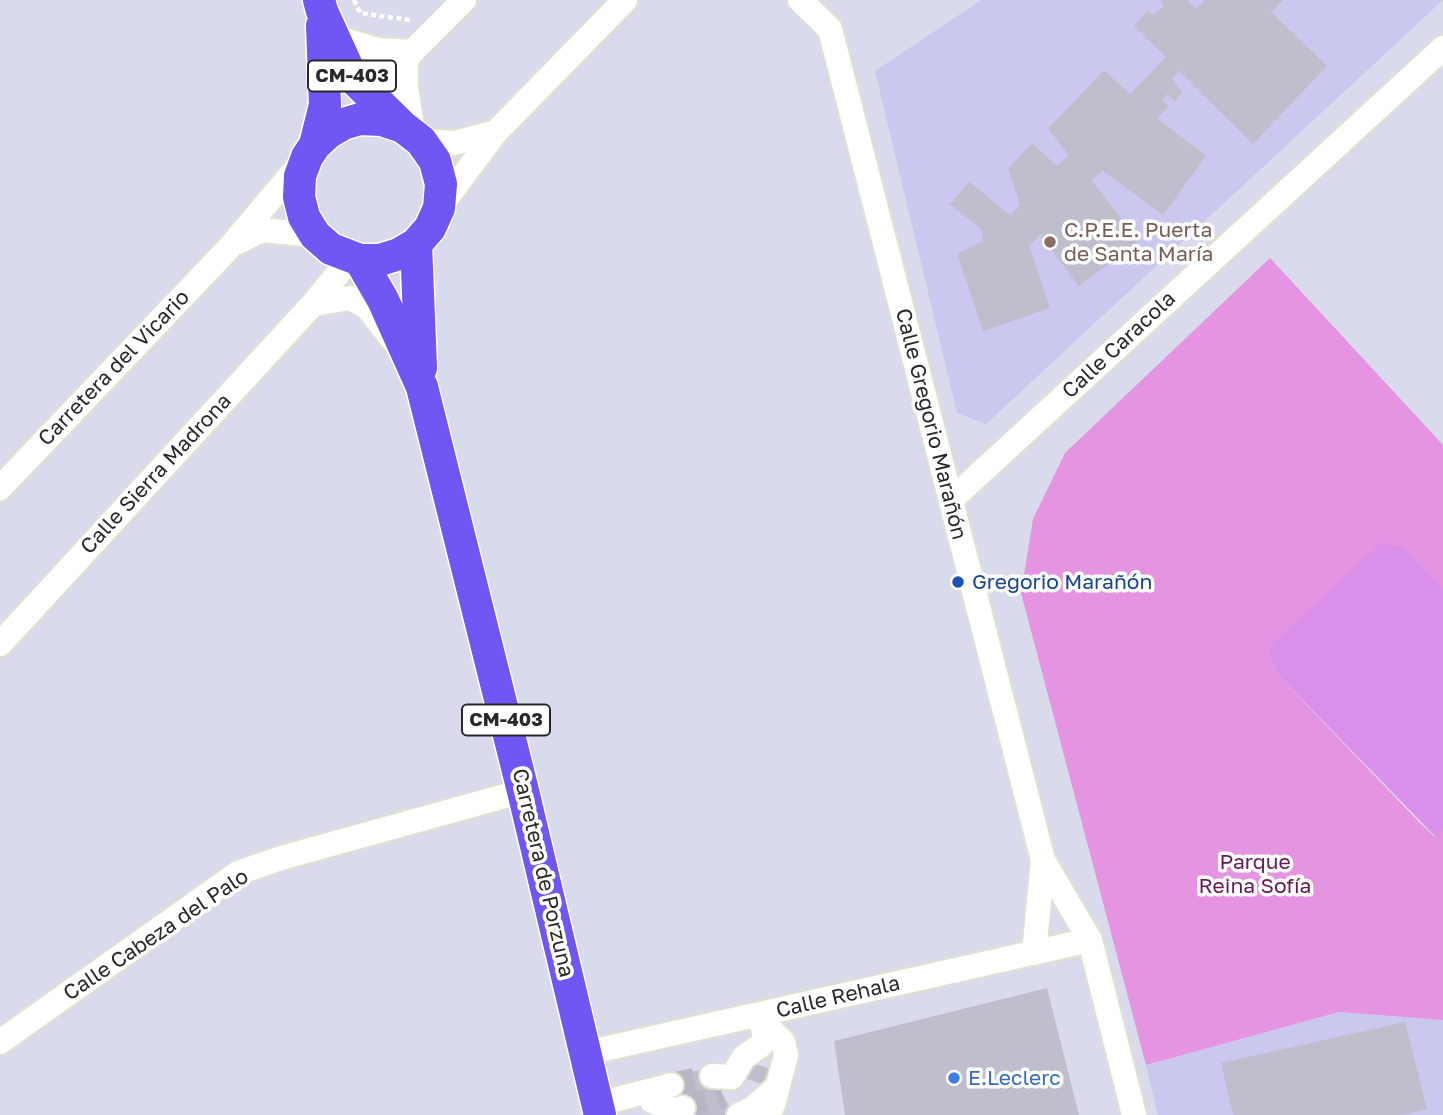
<!DOCTYPE html>
<html>
<head>
<meta charset="utf-8">
<style>
  body { margin:0 }
  canvas { display:block; background:#d9daeb }
</style>
</head>
<body>
<canvas width="1443" height="1115"></canvas>
<script>
const g = document.querySelector('canvas').getContext('2d');
g.lineJoin = 'round';
function fillPath(path, color) { g.fillStyle = color; g.fill(path, 'evenodd'); }
const toPath = rows => new Path2D(rows.map(r => 'M' + r).join(''));
function stroke(path, color, width, dash) { g.strokeStyle = color; g.lineWidth = width; g.lineCap = dash ? 'butt' : 'round'; g.setLineDash(dash || []); g.stroke(path); }
function drawText(font, color, halo, rows, align = 'center') {
  g.font = font + ' "Golos Text",sans-serif'; g.lineWidth = 7; g.setLineDash([]); g.textBaseline = 'middle'; g.strokeStyle = halo; g.fillStyle = color; for (const [text, x, y, turn = 0] of rows) {
    g.save(); g.translate(x, y); g.rotate((+turn || 0) * Math.PI / 180); g.textAlign = isNaN(turn) ? turn : align; if (halo) g.strokeText(text, 0, 0); g.fillText(text, 0, 0); g.restore();
  }
}
fillPath(toPath([
  [981,0,1443,0,986,424,957,413,875,71],
  [1339,1012,1443,1020,1443,1115,1158,1115,1146,1065]
]), '#cac8ee');
fillPath(toPath([
  [1270,258,1443,445,1443,589,1406,549,1268,648,1276,673,1419,822,1435,837,1443,830,1443,1020,1339,1012,1146,1065,1021,593,1033,519,1065,453]
]), '#e494e0');
fillPath(toPath([
  [1381,543,1406,549,1443,589,1443,830,1436,837,1276,673,1268,648]
]), '#da8feb');
fillPath(toPath([
  [1161,0,1187,0,1196,9,1205,0,1283,0,1271,12,1327,66,1253,144,1179,71,1172,78,1182,93,1175,101,1167,94,1162,100,1169,106,1157,118,1206,156,1163,215,1103,171,1091,180,1139,241,1079,286,1040,235,1029,246,1050,308,983,331,957,254,983,241,981,229,950,204,969,182,1011,216,1020,204,1008,169,1032,143,1057,166,1069,155,1048,129,1104,70,1130,94,1166,57,1134,26,1147,11,1152,15,1164,7],
  [1047,988,1079,1115,845,1115,834,1041],
  [1405,1022,1427,1109,1401,1115,1233,1115,1221,1063],
  [746,1061,774,1070,768,1086,741,1077],
  [708,1068,734,1115,687,1115,667,1078]
]), '#bebecc');
stroke(toPath([
  [671,1085,712,1076],
  [683,1108,723,1096]
]), '#b6b6c4', 24, [24, 12]);
const minor = toPath([
  [800,0,830,29,1043,860,1090,940,1134,1115],
  [334,37,378,50,412,52],
  [406,59,406,87,413,133],
  [365,112,412,52,464,0],
  [421,141,454,143,496,132],
  [439,208,496,132,625,0],
  [238,242,262,230,315,235],
  [313,304,350,298,367,307,392,339],
  [0,488,229,248,306,157],
  [951,500,1443,48],
  [0,644,313,304,351,258],
  [1034,953,1043,860],
  [761,1020,783,1042,786,1055,773,1105,766,1115],
  [0,1042,238,873,281,858,523,791],
  [586,1053,1090,940],
  [712,1076,732,1077,743,1058,761,1045,765,1037,761,1020,755,1016],
  [652,1101,674,1110,683,1108],
  [598,1104,671,1085],
  [739,1115,752,1109,775,1089]
]);
const major = toPath([
  [319,0,322,11,352,77,403,127,421,141,435,161,441,184,439,208,430,228,416,244,399,254,380,260,360,260,331,249,315,235,304,217,299,197,300,176,307,157,315,145,328,133,343,124,360,119,382,120,403,127],
  [315,145,325,105,322,26],
  [416,244,421,368],
  [360,260,383,300,422,387,523,791,600,1115]
]);
stroke(minor, '#dee2cf', 28);
stroke(major, '#fff', 35);
stroke(toPath([
  [354,0,360,13,410,20]
]), '#fff', 4.5, [5, 3.5]);
stroke(minor, '#fff', 24);
stroke(major, '#6f57f3', 32);
for (const [x, y, r, color] of [
  [1050,242,7,"#8d6e63"],
  [958,582,7,"#1a4fb4"],
  [954,1078,7,"#3f7fe0"]
]) { const dot = new Path2D(); dot.arc(x, y, r, 0, 2 * Math.PI); g.fillStyle = color; g.fill(dot); stroke(dot, '#fff', 2.5); }
for (const [x, y, w] of [
  [352,76,88],
  [506,720,88]
]) { const box = new Path2D(); box.roundRect(x - w / 2, y - 15.5, w, 31, 5); g.fillStyle = '#fff'; g.fill(box); stroke(box, '#282828', 2); }
drawText('bold 19px', '#282828', null, [
  ["CM-403",352,76],
  ["CM-403",506,720]
]);
drawText('21px', '#785e54', '#fff', [
  ["C.P.E.E. Puerta",1064,230],
  ["de Santa María",1064,254]
], 'left');
drawText('21px', '#282828', '#fff', [
  ["Calle Caracola",1119,345,-43],
  ["Carretera del Vicario",114,368,-46],
  ["Calle Gregorio Marañón",931,424,76],
  ["Calle Sierra Madrona",156,474,-47],
  ["Carretera de Porzuna",543,873,77],
  ["Calle Cabeza del Palo",156,935,-34],
  ["Calle Rehala",838,997,-13]
]);
drawText('21px', '#164399', '#fff', [
  ["Gregorio Marañón",972,582]
], 'left');
drawText('21px', '#661858', '#fff', [
  ["Parque",1255,862],
  ["Reina Sofía",1255,886]
]);
drawText('21px', '#366cbe', '#fff', [
  ["E.Leclerc",968,1078]
], 'left');
</script>
</body>
</html>
